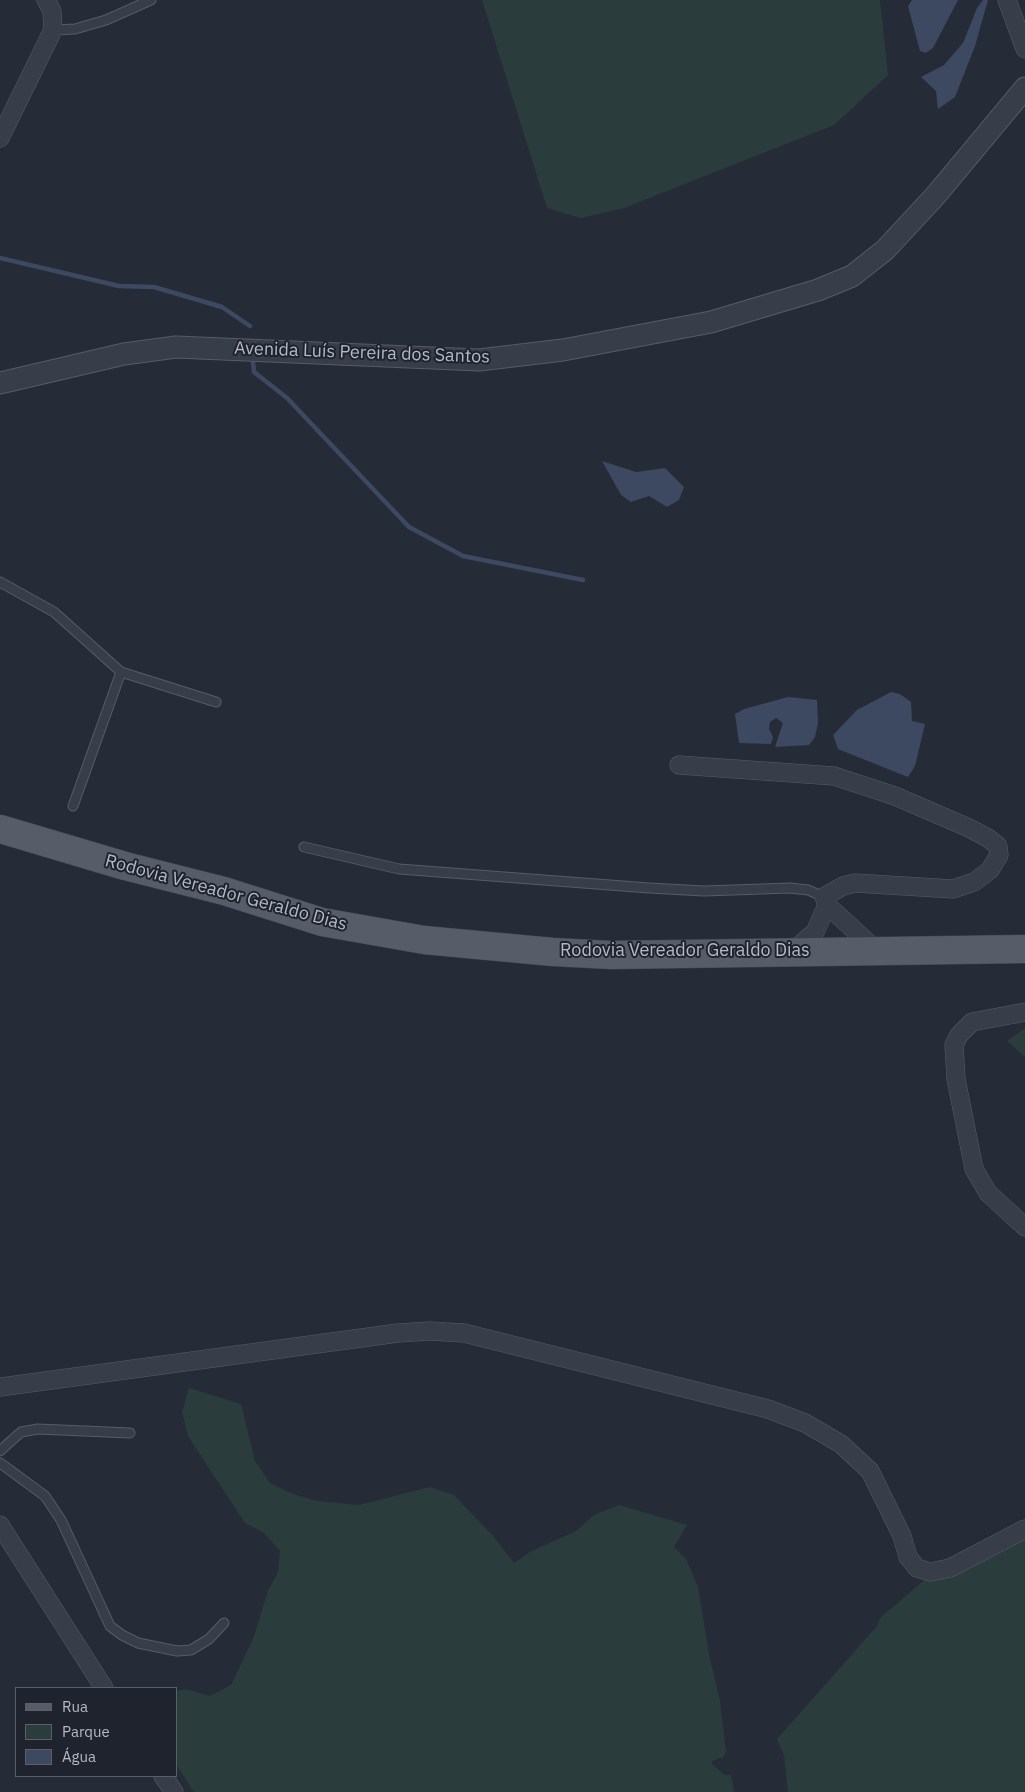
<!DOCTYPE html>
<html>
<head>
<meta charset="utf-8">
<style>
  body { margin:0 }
  #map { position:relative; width:1025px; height:1792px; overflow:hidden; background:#252c38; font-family:"IBM Plex Sans",sans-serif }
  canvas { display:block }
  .legend { position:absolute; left:15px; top:1687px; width:162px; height:90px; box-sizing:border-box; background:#1e232e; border:1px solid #5a5f6a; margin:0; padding:6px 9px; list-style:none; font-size:15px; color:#b4b9c5 }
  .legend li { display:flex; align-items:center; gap:10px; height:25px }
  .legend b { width:25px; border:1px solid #5a5f6a }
</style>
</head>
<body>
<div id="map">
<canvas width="1025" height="1792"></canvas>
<ul class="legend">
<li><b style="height:6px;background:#565d69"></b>Rua</li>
<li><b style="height:14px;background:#2b3c3d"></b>Parque</li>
<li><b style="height:14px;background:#3d4960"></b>Água</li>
</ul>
</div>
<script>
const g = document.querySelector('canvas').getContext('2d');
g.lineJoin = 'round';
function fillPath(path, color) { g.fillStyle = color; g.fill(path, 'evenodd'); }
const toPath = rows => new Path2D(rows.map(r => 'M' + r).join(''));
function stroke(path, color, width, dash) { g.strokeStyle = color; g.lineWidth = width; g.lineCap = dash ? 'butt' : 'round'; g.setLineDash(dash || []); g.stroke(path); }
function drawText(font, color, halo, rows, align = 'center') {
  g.font = font + ' "IBM Plex Sans",sans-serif'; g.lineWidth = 4; g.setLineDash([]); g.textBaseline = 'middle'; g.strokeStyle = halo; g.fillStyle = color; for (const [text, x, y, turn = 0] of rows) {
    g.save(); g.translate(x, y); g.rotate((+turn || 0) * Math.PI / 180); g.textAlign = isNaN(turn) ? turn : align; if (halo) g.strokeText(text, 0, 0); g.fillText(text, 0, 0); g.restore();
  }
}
fillPath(toPath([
  [482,0,880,0,888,75,834,125,624,208,581,218,547,208],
  [1025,1028,1025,1057,1007,1041],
  [189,1388,241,1404,255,1461,270,1483,293,1494,317,1501,359,1505,430,1487,454,1495,494,1537,514,1563,530,1552,576,1531,594,1515,619,1505,687,1525,674,1547,686,1559,698,1587,709,1654,720,1701,726,1752,723,1757,712,1761,712,1764,725,1775,731,1775,734,1792,194,1792,176,1764,176,1691,186,1689,210,1696,231,1685,253,1639,268,1591,278,1572,280,1551,264,1533,245,1523,188,1436,182,1412],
  [1025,1524,1025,1792,788,1792,784,1755,777,1739,877,1626,880,1618,928,1577]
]), '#2b3c3d');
fillPath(toPath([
  [912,0,958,0,933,48,926,53,920,51,908,6],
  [983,0,988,0,975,46,955,97,938,109,936,91,921,77,944,65,963,43,977,8],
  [602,461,636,472,665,468,684,487,679,500,667,507,649,496,631,502,621,495],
  [891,692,900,694,911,702,912,721,925,724,915,766,908,777,838,749,833,735,857,710],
  [788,697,817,700,818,723,815,737,809,745,775,747,783,723,776,718,770,722,769,729,773,737,771,744,739,743,735,714,744,709]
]), '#3d4960');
stroke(toPath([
  [0,258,119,286,154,287,222,307,250,326],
  [253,362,254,372,287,398,409,527,463,556,583,580]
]), '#3d4960', 4.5);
const service = toPath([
  [53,30,75,29,106,20,151,0],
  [0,582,54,612,121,672,216,702],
  [73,806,121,672],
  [304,847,399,869,649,888,704,891,790,888,808,890,824,897],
  [0,1451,21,1432,38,1429,130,1433],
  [0,1463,45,1496,61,1520,110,1626,122,1635,138,1643,177,1651,191,1650,209,1639,224,1623]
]);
const minor = toPath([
  [1007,0,1025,49],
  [0,138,53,30,52,11,46,0],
  [679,765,834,776,895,796,969,828,988,838,998,846,999,855,990,870,974,882,953,889,855,883,843,886,824,897,827,905,876,950],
  [793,951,815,932,827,905],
  [1025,1012,972,1022,959,1035,954,1045,956,1079,974,1169,988,1193,1025,1227],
  [0,1387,398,1333,430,1331,464,1333,768,1409,805,1423,841,1444,870,1471,902,1536,908,1557,917,1568,930,1572,950,1568,1025,1529],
  [0,1525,104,1688],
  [163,1776,174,1792]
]);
const tertiary = toPath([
  [0,383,124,354,176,347,479,360,563,350,711,322,818,290,852,276,885,250,936,195,1025,88]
]);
const primary = toPath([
  [0,829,125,866,224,891,322,922,424,940,553,952,611,955,1025,949]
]);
stroke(service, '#575c67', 11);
stroke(minor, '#575c67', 19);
stroke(tertiary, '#575c67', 23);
stroke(primary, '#424752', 29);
stroke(service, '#383e49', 9);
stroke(minor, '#383e49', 18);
stroke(tertiary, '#383e49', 21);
stroke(primary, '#565d69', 28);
drawText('18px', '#b4b9c5', '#1e232e', [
  ["Avenida Luís Pereira dos Santos",362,353,2],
  ["Rodovia Vereador Geraldo Dias",226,893,15],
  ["Rodovia Vereador Geraldo Dias",685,951]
]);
</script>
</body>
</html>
